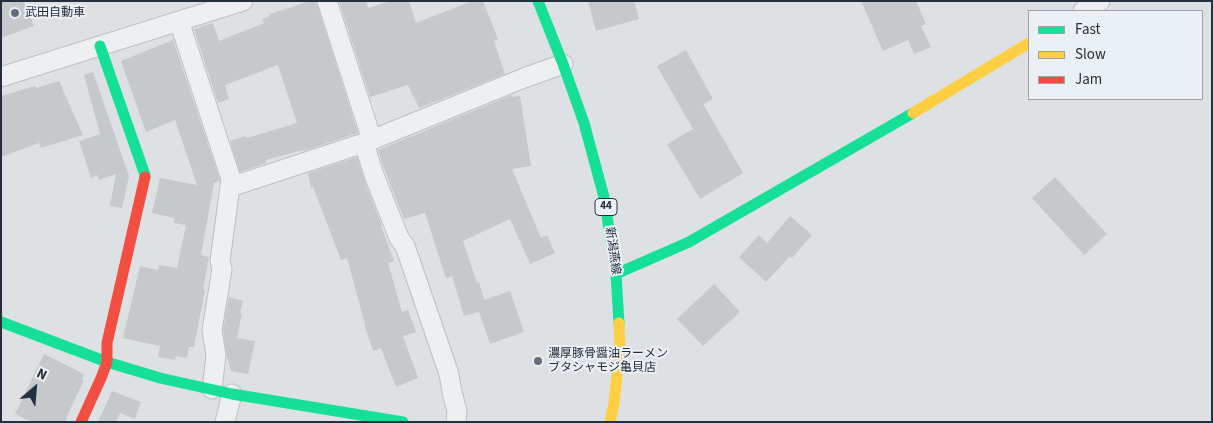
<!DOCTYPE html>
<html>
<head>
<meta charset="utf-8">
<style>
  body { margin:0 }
  #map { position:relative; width:1213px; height:423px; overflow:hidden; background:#dee1e4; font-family:"Source Sans 3",sans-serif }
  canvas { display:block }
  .frame { position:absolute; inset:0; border:2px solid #24303e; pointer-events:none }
  .legend { position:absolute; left:1028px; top:10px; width:175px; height:90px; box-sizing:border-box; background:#ebf0f5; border:1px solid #9ba3ac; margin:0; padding:6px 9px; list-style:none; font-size:15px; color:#24303e }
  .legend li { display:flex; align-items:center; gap:10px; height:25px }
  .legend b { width:25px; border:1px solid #9ba3ac }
  .north { position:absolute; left:10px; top:363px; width:50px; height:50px; -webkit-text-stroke:4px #ebf0f5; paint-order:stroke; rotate:27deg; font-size:14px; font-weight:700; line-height:20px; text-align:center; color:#24303e }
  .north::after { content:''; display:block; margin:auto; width:18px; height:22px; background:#24303e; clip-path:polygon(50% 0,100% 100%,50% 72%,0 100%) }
</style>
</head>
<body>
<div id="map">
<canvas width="1213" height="423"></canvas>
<div class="frame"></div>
<ul class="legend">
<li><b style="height:6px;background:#16e098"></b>Fast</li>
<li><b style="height:6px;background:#ffcf43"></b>Slow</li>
<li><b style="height:6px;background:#f24e42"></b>Jam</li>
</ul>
<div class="north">N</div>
</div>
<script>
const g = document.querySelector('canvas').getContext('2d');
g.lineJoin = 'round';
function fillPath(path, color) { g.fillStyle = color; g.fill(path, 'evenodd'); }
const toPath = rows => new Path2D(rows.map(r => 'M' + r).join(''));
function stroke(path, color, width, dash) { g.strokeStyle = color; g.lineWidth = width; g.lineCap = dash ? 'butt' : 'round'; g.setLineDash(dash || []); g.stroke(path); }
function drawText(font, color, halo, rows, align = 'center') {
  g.font = font + ' "Source Sans 3","Noto Sans JP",sans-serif'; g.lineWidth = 4; g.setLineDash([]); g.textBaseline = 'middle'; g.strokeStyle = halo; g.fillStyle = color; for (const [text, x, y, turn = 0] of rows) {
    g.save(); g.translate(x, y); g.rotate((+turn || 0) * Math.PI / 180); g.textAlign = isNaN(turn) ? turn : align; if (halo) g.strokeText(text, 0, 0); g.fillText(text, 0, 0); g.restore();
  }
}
fillPath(toPath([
  [1,1,23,1,34,26,1,38],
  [310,1,316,1,358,133,304,151,303,150,266,160,266,163,240,172,230,141,246,136,247,138,297,123,278,65,225,85,229,99,218,103,194,29,213,23,219,41,264,23,262,19,270,16,270,14],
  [339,1,366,1,368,8,391,1,409,1,416,23,472,1,483,1,498,39,494,41,505,74,419,108,408,85,370,97],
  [588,1,634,1,639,19,596,31],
  [861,1,916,1,926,24,921,26,931,47,914,54,908,40,883,51],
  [173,40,220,180,219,181,214,183,201,255,209,257,203,289,205,290,194,347,189,347,187,358,176,356,175,360,158,357,160,346,123,338,140,266,158,270,159,265,177,268,186,225,174,223,175,218,152,213,160,178,197,185,175,120,146,132,121,61],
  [686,50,713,99,703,104,743,173,700,199,667,144,693,129,657,66],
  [93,72,129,176,122,208,110,206,116,174,99,180,97,175,91,178,79,141,100,134,84,75],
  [59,81,83,135,41,148,39,143,1,157,1,96,35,86,36,88],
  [512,95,513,97,520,96,531,166,512,169,541,238,547,235,555,253,530,264,510,219,463,241,477,283,479,282,484,300,510,291,524,332,490,344,479,312,464,316,452,276,446,278,425,213,404,219,385,171,378,150],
  [357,157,364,179,382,226,381,226,394,261,388,263,402,312,408,310,416,332,403,336,418,378,396,387,381,348,373,351,364,324,365,324,347,258,341,260,313,187,311,188,308,173],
  [1055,177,1107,234,1084,255,1032,198],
  [790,216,812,235,792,258,790,256,766,282,739,257,759,235,767,243],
  [714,284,740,312,703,346,677,319],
  [229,297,243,301,240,313,242,313,237,338,255,341,248,374,231,371,227,357,223,330],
  [44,354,84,374,82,380,84,380,67,416,66,422,32,422,15,414],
  [112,391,141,402,135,419,120,413,116,422,98,422]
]), '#c6c9cc');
const street = toPath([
  [327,1,372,140],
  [1083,11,1100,1],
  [179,21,231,179,220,261,222,269,212,330,216,355,212,389],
  [1,77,243,1],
  [364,143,374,175,399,238,405,246,449,374,452,392,457,411,456,422],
  [230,187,364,143,524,78,563,64],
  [225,422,232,394]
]);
stroke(street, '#bcbfc2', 21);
stroke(street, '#edeff1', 19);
stroke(toPath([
  [538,1,563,64,584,123,604,197,616,274,619,323],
  [100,46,145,175,145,177],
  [616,274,689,242,913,113],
  [1,322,107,362,160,378,232,394,403,422]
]), '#16e098', 11);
stroke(toPath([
  [913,113,1029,43],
  [610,422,614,403,620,349,619,323]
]), '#ffcf43', 11);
stroke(toPath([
  [81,422,102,376,107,362,107,343,145,177]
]), '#f24e42', 11);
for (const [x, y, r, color] of [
  [15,13,5,"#656e78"],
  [538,361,5,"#656e78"]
]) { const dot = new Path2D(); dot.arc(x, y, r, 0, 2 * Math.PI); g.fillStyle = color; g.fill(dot); stroke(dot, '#ebf0f5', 2); }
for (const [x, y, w] of [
  [606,207,22]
]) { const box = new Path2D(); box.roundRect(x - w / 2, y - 8.5, w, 17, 4); g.fillStyle = '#ebf0f5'; g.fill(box); stroke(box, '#24303e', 1); }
drawText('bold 11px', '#24303e', null, [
  ["44",606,207]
]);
drawText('12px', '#24303e', '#ebf0f5', [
  ["武田自動車",25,13],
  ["濃厚豚骨醤油ラーメン",548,354],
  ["ブタシャモジ亀貝店",548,368]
], 'left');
drawText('12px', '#24303e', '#ebf0f5', [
  ["新潟燕線",612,251,82]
]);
</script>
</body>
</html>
